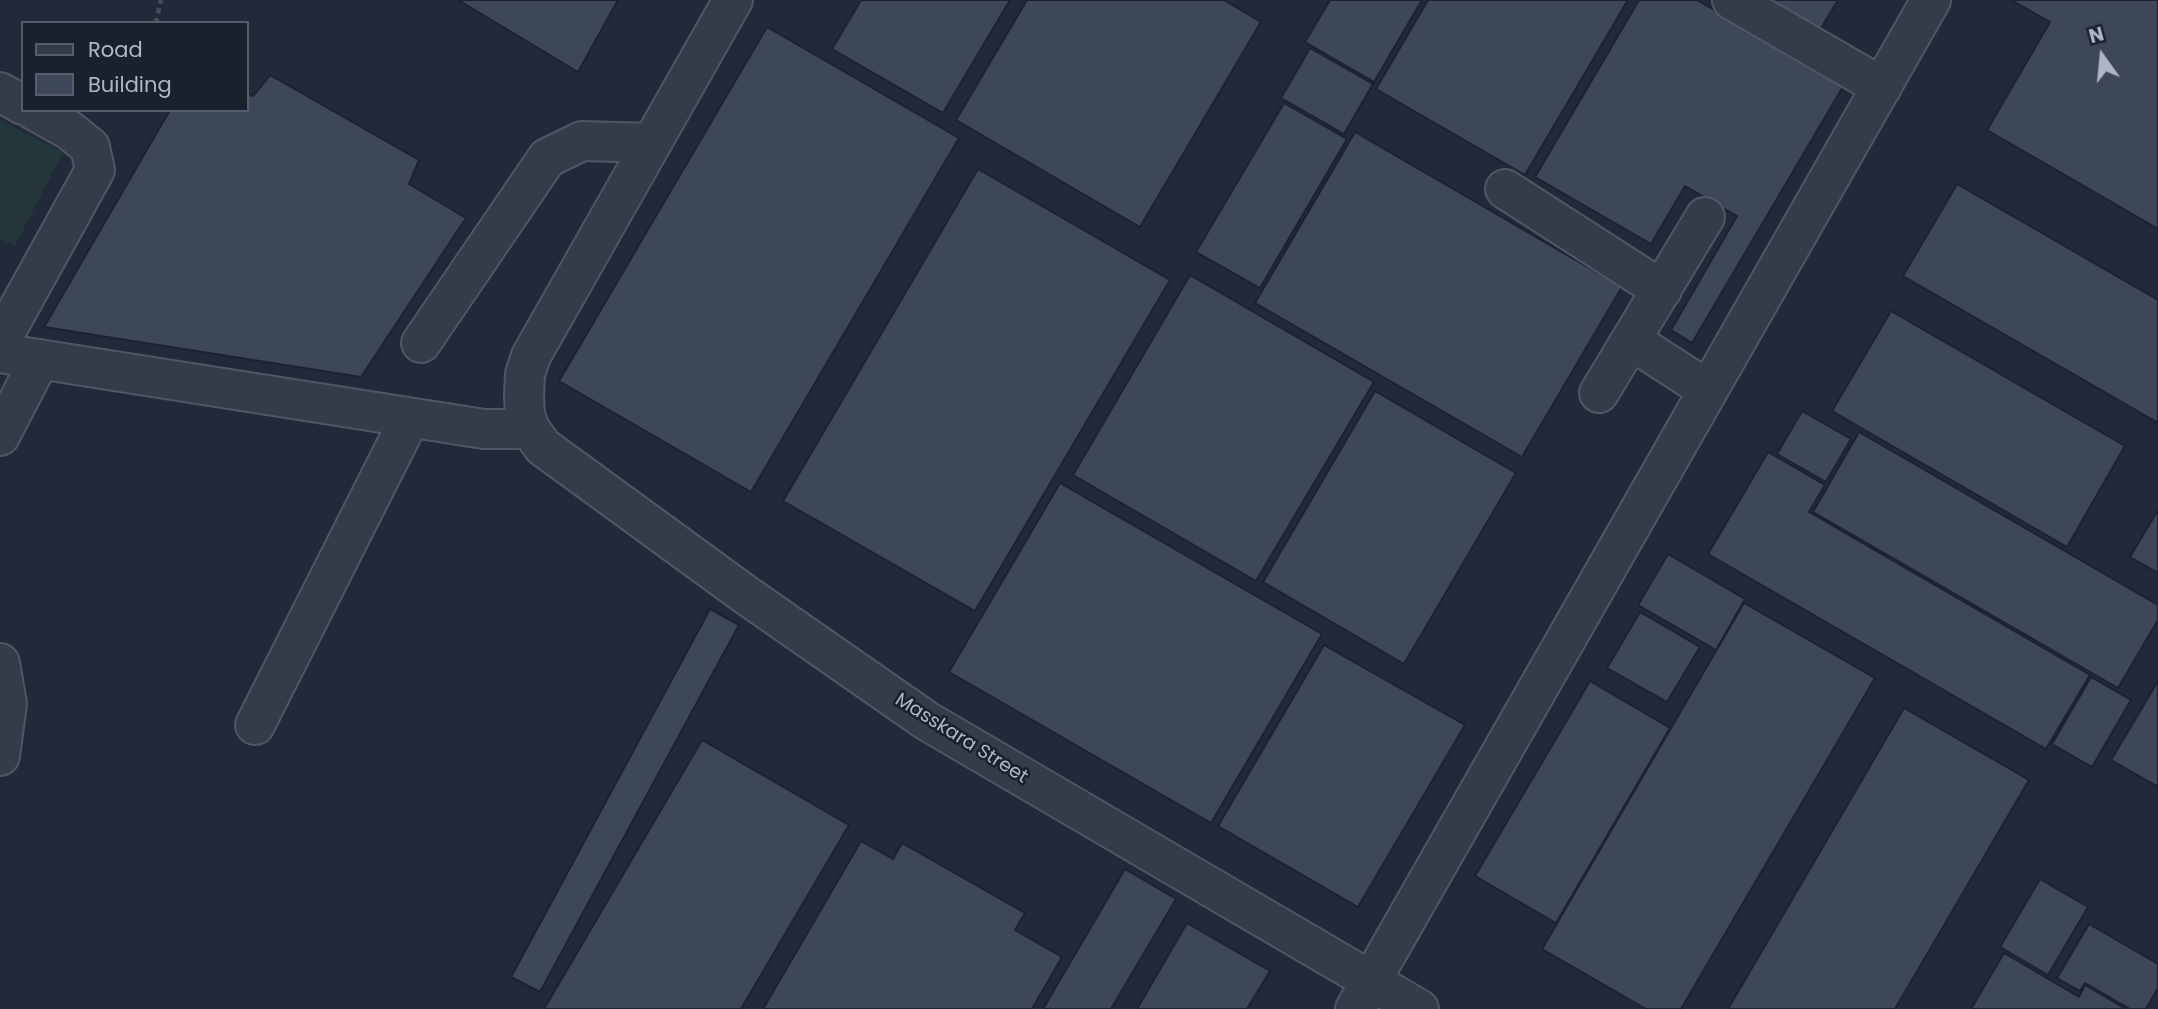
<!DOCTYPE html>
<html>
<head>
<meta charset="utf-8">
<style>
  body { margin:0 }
  #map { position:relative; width:2158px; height:1009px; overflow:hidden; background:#222938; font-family:Poppins,sans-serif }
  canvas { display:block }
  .legend { position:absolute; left:21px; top:21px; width:228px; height:91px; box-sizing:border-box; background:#1b202d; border:2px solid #575c6a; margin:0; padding:9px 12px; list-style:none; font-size:21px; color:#b1b6c5 }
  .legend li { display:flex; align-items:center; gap:14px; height:35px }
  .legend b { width:35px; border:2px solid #575c6a }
  .north { position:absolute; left:2067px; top:21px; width:70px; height:70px; -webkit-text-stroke:5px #1b202d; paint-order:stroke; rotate:345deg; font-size:19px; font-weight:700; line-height:28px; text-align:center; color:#b1b6c5 }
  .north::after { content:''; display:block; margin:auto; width:24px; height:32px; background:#b1b6c5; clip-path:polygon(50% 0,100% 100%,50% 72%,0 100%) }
</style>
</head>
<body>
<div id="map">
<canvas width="2158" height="1009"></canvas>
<ul class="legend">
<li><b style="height:9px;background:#363b49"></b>Road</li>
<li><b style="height:19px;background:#3e4758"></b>Building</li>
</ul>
<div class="north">N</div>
</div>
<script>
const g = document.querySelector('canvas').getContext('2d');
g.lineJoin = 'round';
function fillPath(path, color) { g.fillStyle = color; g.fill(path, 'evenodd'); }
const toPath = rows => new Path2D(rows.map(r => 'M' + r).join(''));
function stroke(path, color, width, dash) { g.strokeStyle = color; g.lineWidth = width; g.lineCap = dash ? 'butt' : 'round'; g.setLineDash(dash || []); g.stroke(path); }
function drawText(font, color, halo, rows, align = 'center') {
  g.font = font + ' Poppins,sans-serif'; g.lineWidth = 5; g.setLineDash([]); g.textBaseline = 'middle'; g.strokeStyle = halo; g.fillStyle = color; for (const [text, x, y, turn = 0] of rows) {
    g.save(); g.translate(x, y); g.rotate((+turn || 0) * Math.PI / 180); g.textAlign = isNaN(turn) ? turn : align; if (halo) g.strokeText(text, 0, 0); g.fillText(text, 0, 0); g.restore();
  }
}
fillPath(toPath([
  [0,120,63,152,15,246,0,239]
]), '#25363a');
const building = toPath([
  [458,0,618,0,578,72,458,0],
  [861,0,1010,0,943,113,832,49,861,0],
  [1027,0,1224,0,1261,22,1140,227,956,120,1027,0],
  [1330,0,1422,0,1374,82,1305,42,1330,0],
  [1428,0,1628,0,1525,175,1376,89,1428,0],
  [1639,0,1697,0,1844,85,1692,343,1671,330,1737,216,1685,186,1651,244,1535,177,1639,0],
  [1768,0,1838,0,1820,30,1768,0],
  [2011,0,2158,0,2158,229,1987,130,2050,22,2011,0],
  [767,27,959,138,751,492,559,381,767,27],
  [1310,48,1373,84,1344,134,1281,98,1310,48],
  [270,75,419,160,409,184,466,218,361,377,44,327,170,110,247,110,247,93,253,96,270,75],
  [1284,103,1347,139,1260,288,1196,252,1284,103],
  [1355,132,1622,287,1522,457,1255,303,1355,132],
  [978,169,1170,280,975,611,783,501,978,169],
  [1957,184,2158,300,2158,423,1903,276,1957,184],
  [1190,275,1374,382,1256,581,1073,475,1190,275],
  [1891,311,2125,446,2067,547,1832,411,1891,311],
  [1375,391,1516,473,1404,664,1263,582,1375,391],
  [1802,411,1851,439,1826,482,1777,454,1802,411],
  [1859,432,2158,605,2158,620,2118,688,1813,512,1859,432],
  [1768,452,1825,485,1809,512,2090,675,2046,749,1708,554,1768,452],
  [1060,483,1322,634,1211,823,949,672,1060,483],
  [2158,510,2158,573,2130,557,2158,510],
  [1668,554,1745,599,1716,650,1638,605,1668,554],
  [1744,603,1875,678,1681,1009,1646,1009,1542,949,1744,603],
  [710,609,739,625,540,992,511,977,710,609],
  [1640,612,1700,647,1667,702,1607,668,1640,612],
  [1324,645,1465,725,1358,907,1218,826,1324,645],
  [2091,677,2131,700,2092,767,2052,744,2091,677],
  [1590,681,1670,728,1556,923,1475,876,1590,681],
  [2158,681,2158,787,2111,760,2158,681],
  [1904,708,2029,780,1895,1009,1728,1009,1904,708],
  [702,740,849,825,741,1009,544,1009,702,740],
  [861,841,893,859,902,843,1025,913,1015,930,1062,957,1032,1009,763,1009,861,841],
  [1125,869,1176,899,1111,1009,1043,1009,1125,869],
  [2040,879,2088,907,2048,975,2000,947,2040,879],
  [1187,923,1270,971,1247,1009,1137,1009,1187,923],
  [2089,924,2158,964,2158,988,2146,1009,2130,1009,2085,983,2080,991,2057,978,2089,924],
  [2004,953,2079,997,2085,985,2126,1009,1971,1009,2004,953]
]);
fillPath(building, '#3e4758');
stroke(building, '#1d222f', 2);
const minor = toPath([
  [733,0,531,356,525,374,524,395,525,415,530,429,543,447,746,595,927,721,1419,1009],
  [1732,0,1882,87],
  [0,92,23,105],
  [1505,189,1662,290],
  [1632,341,1708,390],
  [0,342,95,170,90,147,69,130,33,110],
  [421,343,547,158,582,141,652,143],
  [0,353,484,429,530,429],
  [1599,393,1705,217],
  [0,436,40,359],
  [0,663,7,704,0,756],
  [255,725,410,418],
  [1355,1009,1931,0]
]);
stroke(minor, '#515663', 42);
stroke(toPath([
  [156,23,161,0]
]), '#425157', 4.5, [5, 5]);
stroke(minor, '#363b49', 38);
drawText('19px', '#b1b6c5', '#1b202d', [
  ["Masskara Street",961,739,32]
]);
</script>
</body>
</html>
